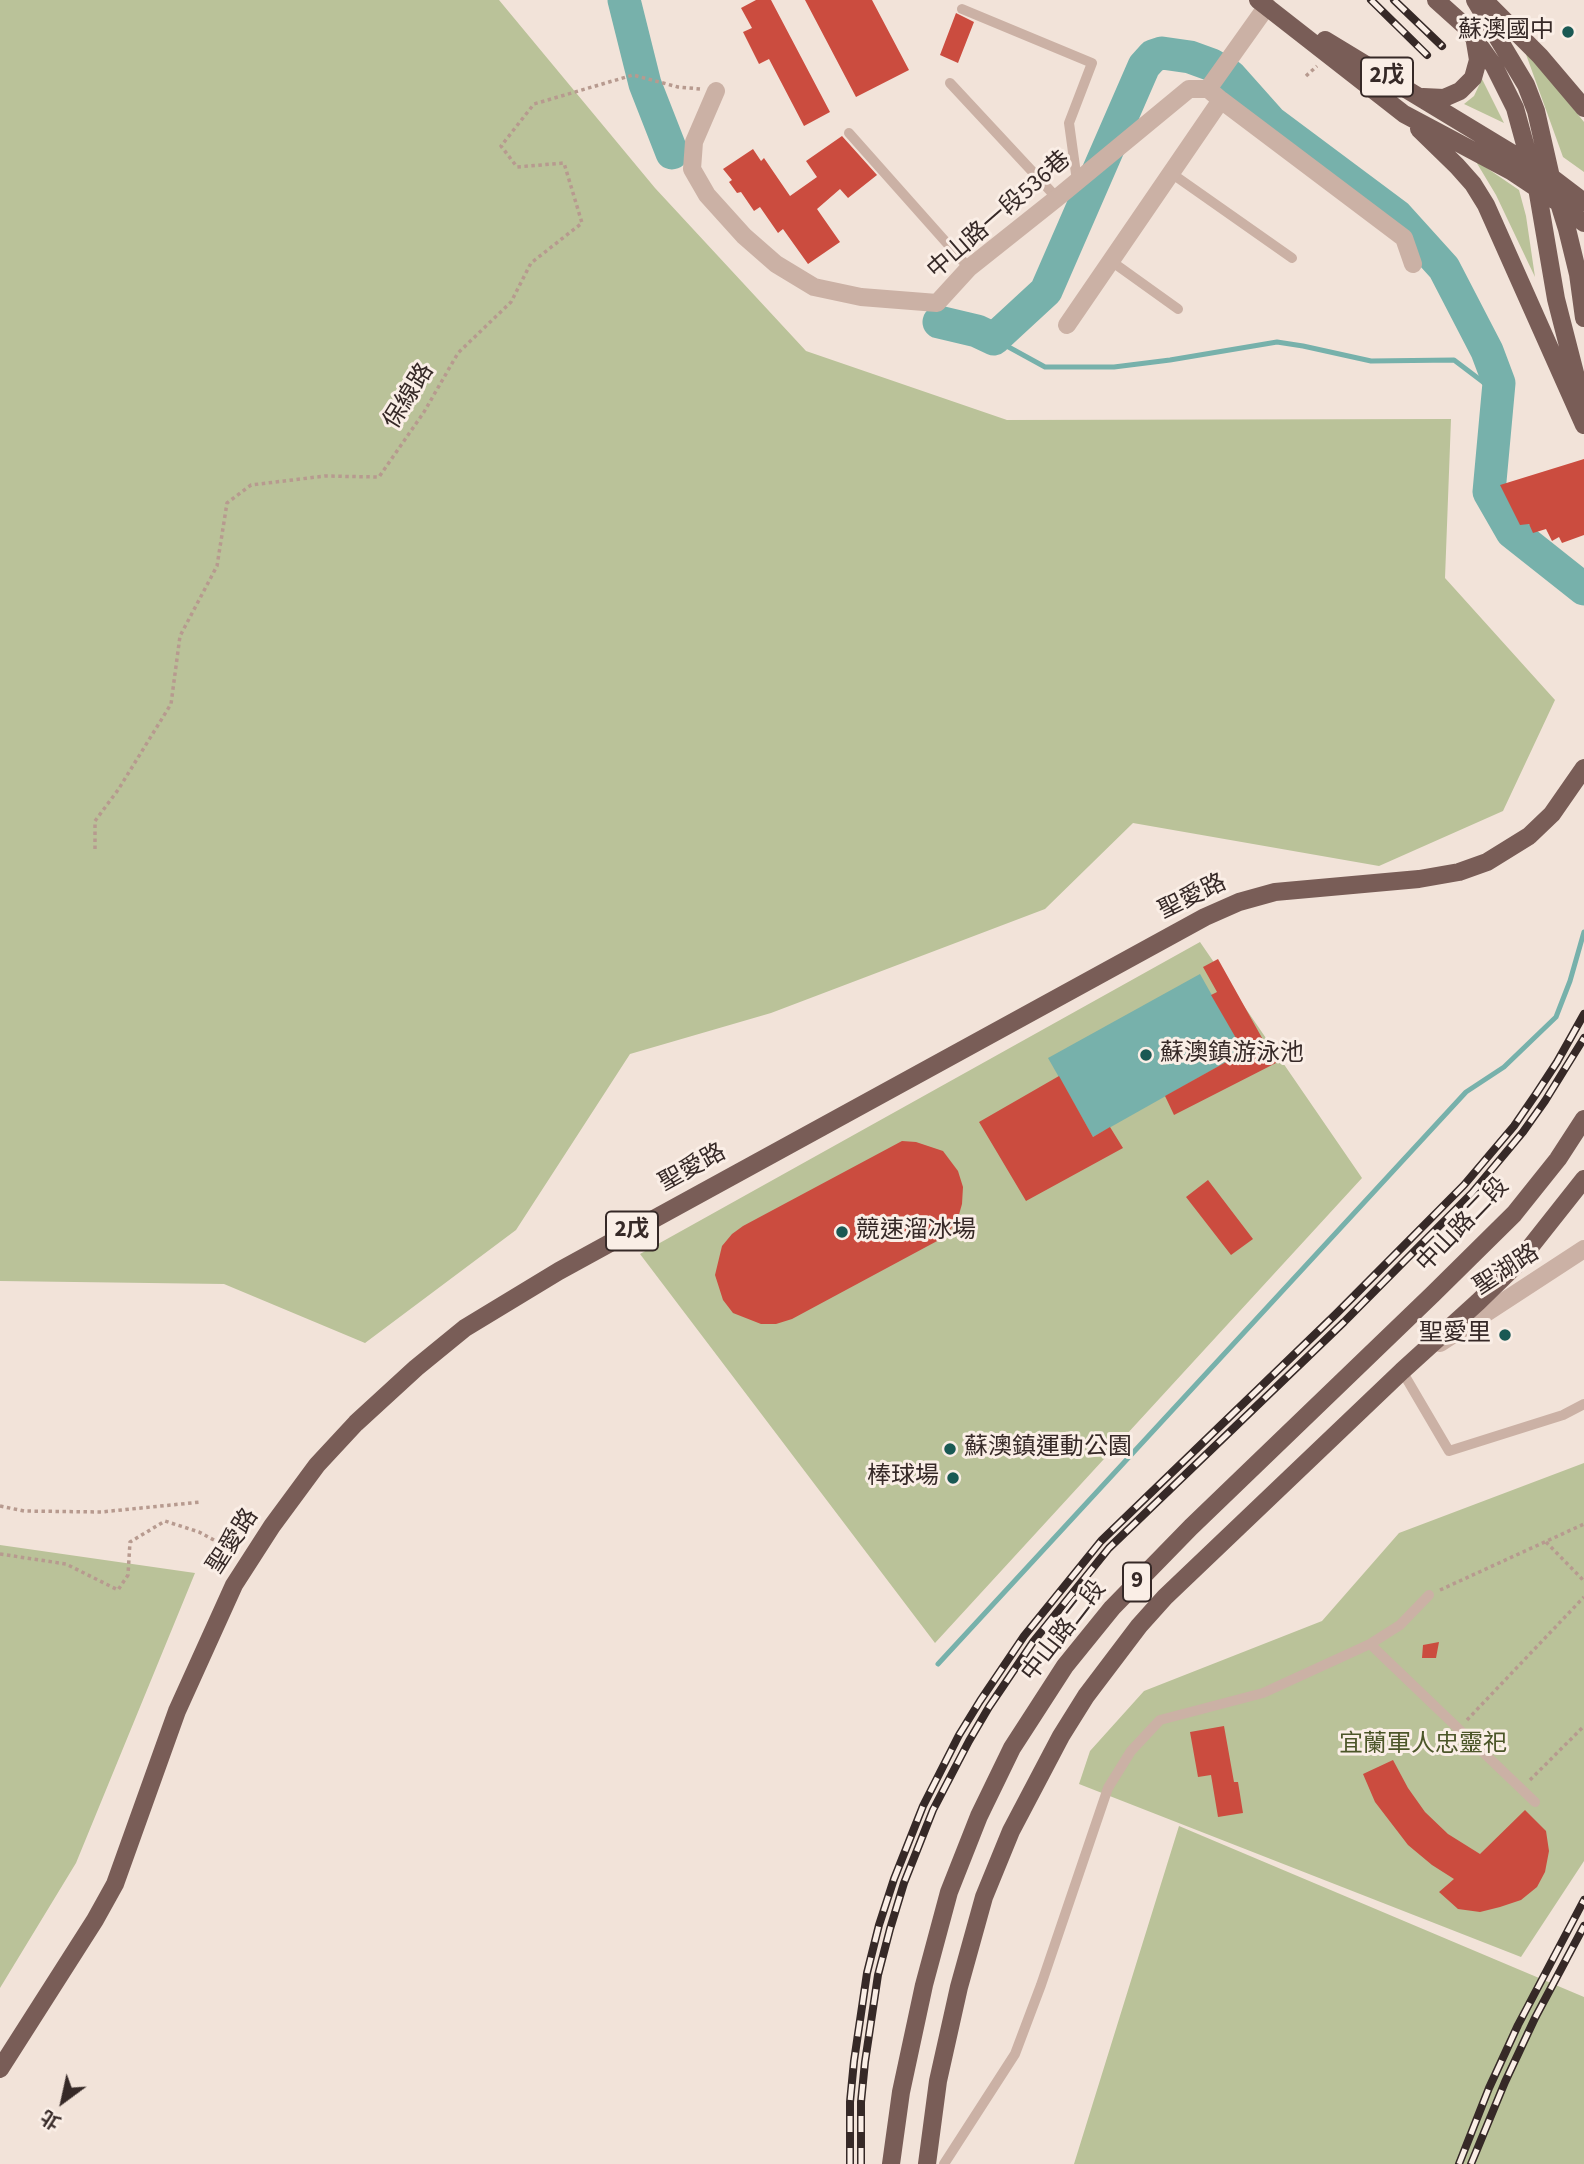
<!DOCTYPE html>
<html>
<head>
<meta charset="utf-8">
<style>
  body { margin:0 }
  #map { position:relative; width:1584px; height:2164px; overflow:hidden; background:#f2e3d9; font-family:"Source Sans 3","Noto Sans TC",sans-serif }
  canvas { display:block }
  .north { position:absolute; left:28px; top:2066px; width:70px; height:70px; -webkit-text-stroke:5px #faeee6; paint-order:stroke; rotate:213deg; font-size:19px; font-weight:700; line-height:28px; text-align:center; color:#362927 }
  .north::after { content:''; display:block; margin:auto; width:24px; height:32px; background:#362927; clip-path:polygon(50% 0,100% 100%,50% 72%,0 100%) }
</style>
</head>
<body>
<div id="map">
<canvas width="1584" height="2164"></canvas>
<div class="north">北</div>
</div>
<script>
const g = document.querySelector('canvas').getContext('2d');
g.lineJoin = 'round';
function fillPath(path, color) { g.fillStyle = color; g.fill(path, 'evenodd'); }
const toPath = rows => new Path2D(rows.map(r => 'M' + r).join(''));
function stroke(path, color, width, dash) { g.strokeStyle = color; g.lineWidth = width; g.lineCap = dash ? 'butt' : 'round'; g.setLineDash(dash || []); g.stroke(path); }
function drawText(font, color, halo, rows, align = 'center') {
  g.font = font + ' "Source Sans 3","Noto Sans TC",sans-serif'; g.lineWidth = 6; g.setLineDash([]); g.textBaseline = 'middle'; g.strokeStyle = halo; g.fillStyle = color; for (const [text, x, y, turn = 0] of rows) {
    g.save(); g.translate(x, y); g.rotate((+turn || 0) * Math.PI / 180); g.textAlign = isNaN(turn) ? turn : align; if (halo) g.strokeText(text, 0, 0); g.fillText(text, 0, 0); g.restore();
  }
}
fillPath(toPath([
  [0,0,499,0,655,188,806,351,1007,420,1451,419,1445,578,1555,700,1503,811,1379,866,1133,823,1045,909,771,1013,630,1054,516,1230,365,1343,224,1284,0,1281],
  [1523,46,1584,122,1584,172,1563,157],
  [1482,79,1504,123,1464,104,1474,96],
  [1475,160,1519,190,1526,216,1535,277,1496,195],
  [1200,942,1362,1178,935,1643,640,1254],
  [1584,1463,1584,1861,1521,1957,1079,1784,1090,1751,1144,1691,1322,1621,1399,1533],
  [0,1545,195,1573,76,1863,0,1988],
  [1179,1826,1584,1997,1584,2164,1074,2164]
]), '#bac299');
fillPath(toPath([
  [1200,974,1244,1052,1093,1137,1048,1058]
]), '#77b1ab');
stroke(toPath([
  [994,339,1045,367,1114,367,1170,360,1277,342,1303,346,1371,361,1454,360,1487,385,1499,400],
  [938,1664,1466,1092,1504,1067,1556,1017,1570,981,1584,932]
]), '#77b1ab', 5);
stroke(toPath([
  [624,0,645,84,672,153],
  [939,322,977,331,994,339,1046,291,1144,66,1153,56,1162,53,1190,57,1212,65,1230,76,1271,122,1397,216,1444,268,1487,351,1499,383,1489,492,1512,532,1584,589]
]), '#77b1ab', 33);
fillPath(toPath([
  [756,0,771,0,830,112,804,126,769,59,759,64,743,32,752,28,741,8],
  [805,0,872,0,909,70,856,97],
  [956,13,974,22,958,63,940,55],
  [842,136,877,175,848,198,840,189,817,209,840,242,808,264,783,229,778,233,760,207,754,211,741,192,737,193,729,182,732,180,723,169,753,149,761,161,764,158,790,196,817,177,806,161],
  [1584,459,1584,535,1562,543,1559,537,1552,541,1546,529,1533,533,1529,524,1520,525,1500,485],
  [1218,959,1276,1063,1174,1115,1165,1096,1244,1052,1211,995,1217,992,1203,967],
  [1059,1076,1093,1137,1110,1127,1123,1148,1026,1201,979,1122],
  [902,1141,916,1142,943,1151,958,1171,963,1187,962,1204,958,1218,951,1229,939,1240,792,1319,776,1324,761,1324,733,1313,723,1300,715,1275,722,1246,732,1234,743,1226],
  [1208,1180,1253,1239,1231,1255,1186,1197],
  [1439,1642,1436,1658,1422,1658,1423,1645],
  [1224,1726,1234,1782,1238,1782,1243,1813,1218,1817,1211,1775,1198,1777,1190,1732],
  [1393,1760,1408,1788,1425,1812,1448,1834,1480,1854,1525,1810,1546,1831,1549,1851,1545,1872,1537,1887,1521,1900,1500,1907,1480,1912,1458,1909,1439,1892,1454,1879,1432,1865,1408,1845,1375,1802,1363,1774]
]), '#cb4c3f');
stroke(toPath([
  [1306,76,1317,66],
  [95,849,95,821,118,790,171,704,180,636,217,566,227,503,251,485,325,476,379,477,424,412,458,353,511,302,531,263,582,223,564,163,517,167,501,146,534,104,633,75,678,87,700,89],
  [0,1506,24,1511,101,1512,201,1502],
  [1546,1542,1584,1581],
  [0,1554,66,1564,118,1590,128,1575,130,1542,165,1521,199,1532,236,1552],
  [1440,1590,1584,1524],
  [1467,1720,1584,1597],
  [1530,1780,1584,1726]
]), '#b79a8f', 3.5, [3.5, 3.5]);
stroke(toPath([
  [962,9,1092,63,1069,123,1077,181],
  [950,83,1057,198],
  [849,133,969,268],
  [1171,173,1292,258],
  [1111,261,1178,309],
  [1402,1371,1449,1451,1563,1415,1584,1404],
  [1370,1644,1535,1802],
  [944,2164,1015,2054,1041,1985,1108,1788,1131,1751,1160,1720,1263,1693,1370,1644,1400,1625,1429,1595]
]), '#cbb1a5', 10);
stroke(toPath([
  [1208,89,1267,6],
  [716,91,694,142,692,169,707,195,744,236,776,264,814,287,861,297,937,303,969,268,1057,198,1189,89,1208,89],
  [1221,100,1404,238,1413,264],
  [1067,325,1221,100,1208,89],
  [1440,1343,1584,1249]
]), '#cbb1a5', 18);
stroke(toPath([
  [1258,0,1404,114,1511,171,1559,203,1584,223],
  [1436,0,1466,27,1494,66,1515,108,1537,188,1556,299,1584,408],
  [1475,0,1526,85,1536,111,1551,177,1567,229,1578,274,1584,318],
  [1484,0,1540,56,1584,108],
  [1325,40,1551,177,1584,202],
  [1423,97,1444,98,1460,91,1473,78,1478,60,1475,42],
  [1419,129,1457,166,1473,184,1486,205,1584,425],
  [0,2069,95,1920,115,1884,177,1711,234,1585,272,1526,317,1465,356,1423,416,1368,465,1328,559,1271,1205,917,1239,902,1275,892,1419,879,1459,872,1487,862,1529,836,1552,814,1584,768],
  [891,2164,901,2092,924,1985,949,1892,979,1816,1012,1748,1065,1666,1112,1608,1191,1527,1433,1294,1514,1214,1558,1159,1584,1119],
  [927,2164,938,2081,959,1987,984,1897,1011,1831,1061,1736,1086,1696,1139,1626,1165,1597,1402,1371,1478,1302,1516,1265,1584,1179]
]), '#795d57', 18);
const rail = toPath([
  [1371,0,1427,55],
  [1394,0,1442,46],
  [850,2164,850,2102,854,2061,867,1973,879,1925,894,1879,923,1806,959,1735,980,1701,1024,1636,1101,1541,1336,1314,1464,1185,1514,1126,1536,1094,1557,1062,1584,1014],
  [861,2164,861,2102,865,2062,878,1975,890,1929,904,1883,933,1810,969,1741,989,1707,1033,1642,1109,1548,1344,1322,1472,1193,1523,1132,1545,1101,1584,1038],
  [1459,2164,1489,2088,1518,2025,1584,1900],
  [1471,2164,1505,2082,1535,2018,1584,1926]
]);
stroke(rail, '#362927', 8);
stroke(rail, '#faeee6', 5, [16]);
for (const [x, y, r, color] of [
  [1568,32,7,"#1a5954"],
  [1146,1055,7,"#1a5954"],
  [842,1232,7,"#1a5954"],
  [1505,1335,7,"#1a5954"],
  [950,1449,7,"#1a5954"],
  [953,1478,7,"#1a5954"]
]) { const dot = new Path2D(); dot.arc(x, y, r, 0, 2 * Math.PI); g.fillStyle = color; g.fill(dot); stroke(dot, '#faeee6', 2.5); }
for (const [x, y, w] of [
  [1387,77,52],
  [632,1231,52],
  [1137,1582,28]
]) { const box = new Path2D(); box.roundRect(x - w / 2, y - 19.5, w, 39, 5); g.fillStyle = '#faeee6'; g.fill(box); stroke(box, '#362927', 2); }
drawText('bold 23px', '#362927', null, [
  ["2戊",1387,77],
  ["2戊",632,1231],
  ["9",1137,1582]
]);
drawText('24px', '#362927', '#faeee6', [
  ["蘇澳國中",1554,32],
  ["蘇澳鎮游泳池",1160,1055,"left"],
  ["競速溜冰場",856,1232,"left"],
  ["聖愛里",1491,1335],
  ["蘇澳鎮運動公園",964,1449,"left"],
  ["棒球場",939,1478]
], 'right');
drawText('24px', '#362927', '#faeee6', [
  ["中山路一段536巷",1000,216,-41],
  ["保線路",410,397,-58],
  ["聖愛路",1193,898,-26],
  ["聖愛路",693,1169,-29],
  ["中山路二段",1464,1226,-46],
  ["聖湖路",1507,1271,-33],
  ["聖愛路",234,1542,-57],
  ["中山路二段",1065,1632,-52]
]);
drawText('24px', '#4c5629', '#faeee6', [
  ["宜蘭軍人忠靈祀",1423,1746]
]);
</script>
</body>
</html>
